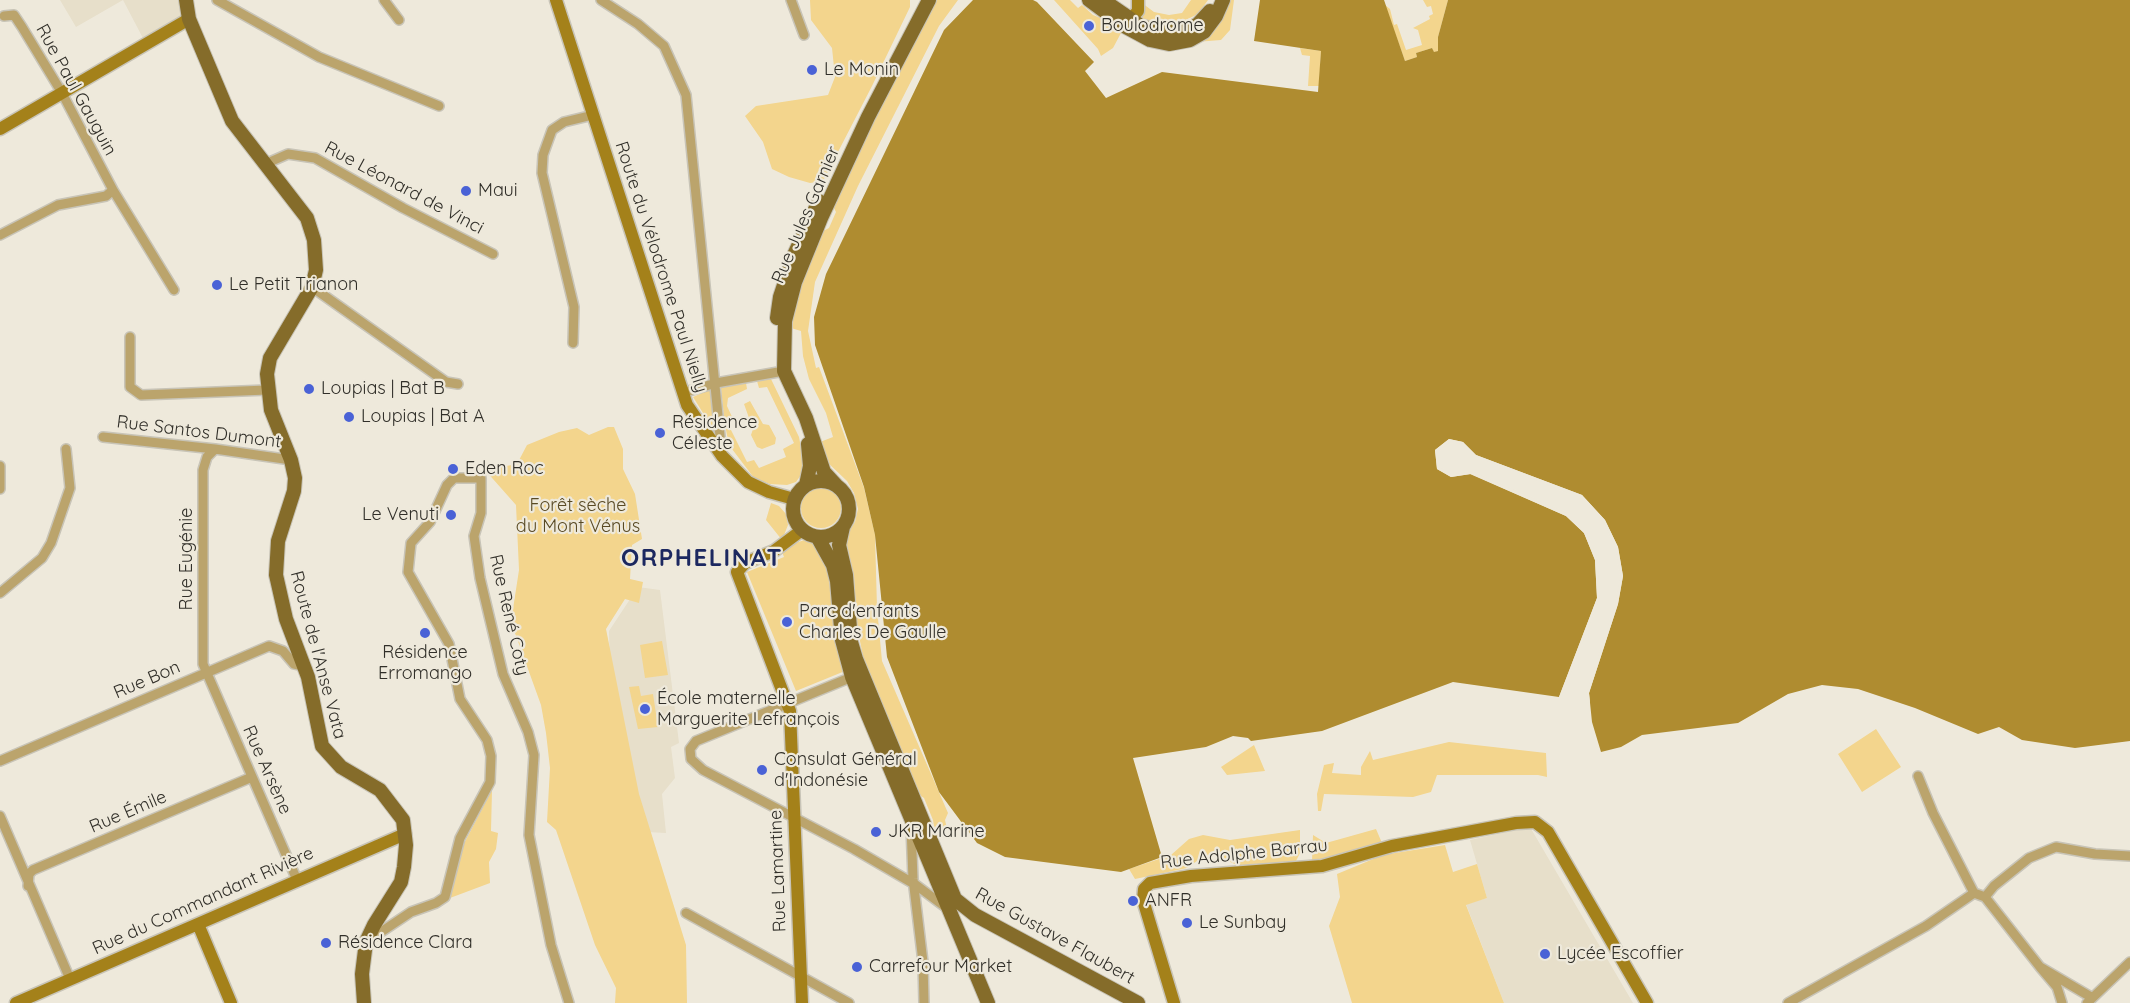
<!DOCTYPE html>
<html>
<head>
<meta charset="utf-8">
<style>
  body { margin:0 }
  canvas { display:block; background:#eee9db }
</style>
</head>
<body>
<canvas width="2130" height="1003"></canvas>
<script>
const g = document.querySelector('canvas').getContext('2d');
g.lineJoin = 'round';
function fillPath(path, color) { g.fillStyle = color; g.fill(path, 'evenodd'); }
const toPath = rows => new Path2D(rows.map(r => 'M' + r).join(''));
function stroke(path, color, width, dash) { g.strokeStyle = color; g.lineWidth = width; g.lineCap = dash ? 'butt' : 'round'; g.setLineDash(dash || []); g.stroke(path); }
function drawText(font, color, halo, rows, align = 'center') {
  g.font = font + ' Quicksand,sans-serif'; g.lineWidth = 4.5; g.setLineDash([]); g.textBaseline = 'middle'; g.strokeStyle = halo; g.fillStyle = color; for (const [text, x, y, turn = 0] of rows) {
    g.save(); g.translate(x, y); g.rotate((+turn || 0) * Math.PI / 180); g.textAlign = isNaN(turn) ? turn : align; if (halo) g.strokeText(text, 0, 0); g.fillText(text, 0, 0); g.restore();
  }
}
fillPath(toPath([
  [60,0,123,0,76,27],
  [123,0,186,0,189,19,146,44],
  [638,587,660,590,679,743,671,747,675,778,662,794,666,833,647,832,610,674,609,631],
  [1530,827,1633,1003,1504,1003,1466,904,1487,898,1470,840]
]), '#e7dfca');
fillPath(toPath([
  [810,0,910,0,910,7,872,86,823,181,810,183,789,177,772,169,763,142,745,116,756,106,828,95,835,77,832,48,811,20],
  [935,0,958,0,939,26,858,186,815,282,808,331,816,368,819,367,864,488,875,535,877,608,882,661,948,813,945,820,947,829,936,839,933,820,924,798,918,794,863,656,857,626,854,576,847,545,847,534,855,522,858,509,854,493,847,481,826,461,820,442,833,437,826,413,809,379,803,356,801,331,791,328,796,296,823,231,829,228,836,212,833,206,891,82],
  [1054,0,1070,0,1078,8,1082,5,1093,15,1108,21,1121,33,1113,48,1101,56,1098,49],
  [1191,0,1208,0,1198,14,1171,27,1147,25,1140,22,1142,3,1154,12,1169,15,1182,13],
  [1227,0,1234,0,1230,30,1221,40,1196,42],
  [1423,0,1448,0,1438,37,1438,51,1434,53,1432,48,1416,53,1417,57,1405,61,1385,5,1390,9,1394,25,1397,24,1406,50,1422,45,1418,30,1413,28,1430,19,1429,16,1433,14,1431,6,1427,7],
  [1300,48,1321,51,1319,86,1308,86,1310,56,1302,55],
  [771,379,799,437,803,458,803,472,796,482,787,485,770,484,754,478,729,445,725,425,721,388,746,383,747,389,728,398,727,406,733,419,728,424,747,462,754,460,759,468,786,457,783,449,794,443,767,387,759,388,757,381],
  [711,389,715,432,693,397],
  [750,401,763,424,769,425,776,438,775,444,762,449,757,447,751,435,753,429,744,404],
  [608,427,614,427,623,449,623,469,635,494,642,539,632,545,630,579,643,582,639,603,625,599,606,629,639,794,686,945,687,1003,615,1003,616,988,595,945,556,830,547,822,550,768,546,733,541,705,511,622,519,570,516,505,485,470,517,464,527,445,559,432,577,428,589,435],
  '801 508a20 20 0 1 1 40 0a20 20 0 1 1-40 0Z',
  [771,503,779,506,786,514,788,525,782,540,766,520],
  [807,539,815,543,830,572,845,671,796,691,747,572,784,557,782,552,793,544],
  [662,641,668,675,645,678,640,645],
  [639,686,641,696,653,694,658,727,638,729,629,687],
  [1876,729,1901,767,1862,792,1838,754],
  [1449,742,1546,753,1547,777,1538,775,1437,775,1431,792,1413,797,1324,794,1321,811,1318,811,1317,794,1324,765,1334,763,1332,773,1361,775,1361,767,1370,751,1373,760],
  [1254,745,1265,771,1227,775,1221,767],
  [492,790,491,831,498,833,496,849,489,862,490,883,450,898,458,855],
  [1376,829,1382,843,1321,861,1312,861,1313,835,1326,843],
  [1300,830,1300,853,1296,861,1239,866,1217,856,1204,856,1187,868,1135,879,1129,869,1171,855,1189,839,1203,835,1230,840],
  [1445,845,1453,872,1477,864,1487,898,1466,905,1504,1003,1352,1003,1329,926,1340,897,1337,874,1383,855]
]), '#f3d58d');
fillPath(toPath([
  [973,0,1033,0,1037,2,1094,62,1085,71,1106,98,1162,72,1318,92,1321,51,1254,41,1260,0,1384,0,1405,61,1417,57,1416,53,1432,48,1434,52,1438,51,1438,37,1448,0,2130,0,2130,741,2075,748,2022,740,1999,727,1978,734,1915,708,1858,689,1822,685,1788,694,1738,723,1642,735,1621,747,1601,752,1592,722,1589,693,1618,604,1623,576,1618,547,1605,520,1582,495,1476,455,1463,442,1449,439,1435,450,1437,469,1451,477,1470,474,1566,516,1584,533,1595,560,1597,598,1559,697,1453,682,1322,731,1251,741,1248,738,1233,736,1206,747,1133,758,1162,857,1121,872,1005,857,977,843,939,792,887,657,875,535,864,487,815,345,814,317,826,274,944,30]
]), '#af8c30');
fillPath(toPath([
  [1449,439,1463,442,1476,455,1582,495,1605,520,1618,547,1623,576,1618,604,1589,693,1590,702,1587,701,1586,693,1615,603,1620,576,1615,548,1603,521,1580,498,1475,457,1462,444,1450,443,1438,452,1440,467,1452,474,1472,471,1568,513,1587,532,1598,559,1600,599,1562,697,1559,697,1597,598,1595,560,1584,533,1566,516,1471,474,1451,477,1437,469,1435,450]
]), '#eee9db');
const street = toPath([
  [217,0,319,57,439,106],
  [384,0,399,20],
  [601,0,638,24,664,46,686,95,722,456],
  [791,0,804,35],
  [4,16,14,15,22,27,62,93,113,190],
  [267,167,272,161,288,154,315,158,403,208,493,254],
  [0,235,58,205,106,196,113,190,174,290],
  [312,287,446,382,458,384],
  [130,337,130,387,141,395,267,390],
  [573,343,574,307,542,173,543,155,552,130,564,122,593,115],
  [682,393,716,383,784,371],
  [103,437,215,449,291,460],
  [215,449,207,457,203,470,203,664,297,880],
  [0,466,0,489],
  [0,593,42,558,51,543,70,488,66,449],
  [852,677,696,741,690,749,691,759,703,770,854,849,916,885,948,909],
  [0,761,269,646,283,651,294,664,303,666],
  [1918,776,1933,813,1974,893,1985,897,2040,967],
  [0,816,70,979],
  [911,826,913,879,923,962,924,1003],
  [28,886,29,874,33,870,252,777],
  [1985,897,1994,886,2029,858,2056,847,2095,854,2130,856],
  [686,913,849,1003],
  [366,942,411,912,436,903,445,897,460,838,490,782,491,756,487,740,460,699,449,644,408,572,411,543,430,522,447,485,454,478,481,478,481,513,474,536,480,578,503,674,528,732,534,755,529,835,551,945,569,1003],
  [1788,1003,1926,926,1974,893],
  [2062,1003,2057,987,2040,967,2091,997],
  [2087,1003,2130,962]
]);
const secondary = toPath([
  [556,0,687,405,722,456,748,482,769,492,794,499],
  [1125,25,1138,11,1138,0],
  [0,129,189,19],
  [198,924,231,1003],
  [16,1003,405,834],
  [802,1003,790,711,737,572,745,563,774,551,802,530],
  [1174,1003,1143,900,1144,889,1150,883,1191,876,1322,866,1392,846,1516,823,1535,822,1548,832,1647,1003]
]);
const primary = toPath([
  [186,0,189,19,232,121,307,218,314,240,316,270,312,287,270,358,267,374,271,410,291,460,295,478,294,491,278,541,276,575,286,619,308,677,322,746,341,767,380,790,403,820,406,845,404,867,401,882,374,925,366,942,362,974,364,1003],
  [1089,0,1124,26,1150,40,1169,44,1190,40,1204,32,1216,16,1223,0],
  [1103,0,1141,26,1164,33,1189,29,1198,24,1210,11],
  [777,318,780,297,794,255,819,201],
  '793 509a28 28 0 1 1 56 0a28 28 0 1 1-56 0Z',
  [806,485,810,466,808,444],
  [836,485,824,472,806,418,784,371,785,321,795,282,821,218,868,117,929,0],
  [843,527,839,545,846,575,851,642,856,659,955,899,975,915,1138,1003],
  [818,538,833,565,837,581,842,640,852,677,988,1003]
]);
stroke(street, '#c8c4b7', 12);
stroke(secondary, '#c8c4b7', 15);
stroke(primary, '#c8c4b7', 16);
stroke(street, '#bba46c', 9);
stroke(secondary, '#a4811a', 12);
stroke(primary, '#856c2a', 14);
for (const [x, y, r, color] of [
  [1089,26,6,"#4a62d6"],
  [812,70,6,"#4a62d6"],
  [466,191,6,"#4a62d6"],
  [217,285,6,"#4a62d6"],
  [309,389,6,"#4a62d6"],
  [349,417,6,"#4a62d6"],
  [660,433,6,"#4a62d6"],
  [453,469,6,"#4a62d6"],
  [451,515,6,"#4a62d6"],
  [787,622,6,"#4a62d6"],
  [425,633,6,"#4a62d6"],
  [645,709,6,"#4a62d6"],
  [762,770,6,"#4a62d6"],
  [876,832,6,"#4a62d6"],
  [1133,901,6,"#4a62d6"],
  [1187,923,6,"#4a62d6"],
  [326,943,6,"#4a62d6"],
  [1545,954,6,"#4a62d6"],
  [857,967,6,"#4a62d6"]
]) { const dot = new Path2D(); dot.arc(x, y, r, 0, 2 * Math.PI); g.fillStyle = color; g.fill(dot); stroke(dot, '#eee9db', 2); }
drawText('18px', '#312f29', '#eee9db', [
  ["Boulodrome",1101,26],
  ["Le Monin",824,70],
  ["Maui",478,191],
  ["Le Petit Trianon",229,285],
  ["Loupias | Bat B",321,389],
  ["Loupias | Bat A",361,417],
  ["Résidence",672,423],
  ["Céleste",672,444],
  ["Eden Roc",465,469],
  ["Le Venuti",439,515,"right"],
  ["Parc d'enfants",799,612],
  ["Charles De Gaulle",799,633],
  ["Résidence",425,653,"center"],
  ["Erromango",425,674,"center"],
  ["École maternelle",657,699],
  ["Marguerite Lefrançois",657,720],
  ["Consulat Général",774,760],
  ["d'Indonésie",774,781],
  ["JKR Marine",888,832],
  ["ANFR",1145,901],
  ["Le Sunbay",1199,923],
  ["Résidence Clara",338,943],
  ["Lycée Escoffier",1557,954],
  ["Carrefour Market",869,967]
], 'left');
drawText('18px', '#312f29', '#eee9db', [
  ["Rue Paul Gauguin",76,90,61],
  ["Rue Léonard de Vinci",404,188,28],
  ["Rue Jules Garnier",806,215,-67],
  ["Route du Vélodrome Paul Nielly",661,267,72],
  ["Rue Santos Dumont",199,432,7],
  ["Rue Eugénie",187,559,-90],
  ["Rue René Coty",509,615,77],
  ["Route de l'Anse Vata",318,655,75],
  ["Rue Bon",147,680,-23],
  ["Rue Arsène",267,770,66],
  ["Rue Émile",128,812,-23],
  ["Rue Adolphe Barrau",1244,854,-6],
  ["Rue Lamartine",778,871,-92],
  ["Rue du Commandant Rivière",203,901,-24],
  ["Rue Gustave Flaubert",1055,936,29]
]);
drawText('18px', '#594a24', '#eee9db', [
  ["Forêt sèche",578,506],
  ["du Mont Vénus",578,527]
]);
g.letterSpacing = '1.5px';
drawText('bold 24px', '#1c2860', '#eee9db', [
  ["ORPHELINAT",702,559]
]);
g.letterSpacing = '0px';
</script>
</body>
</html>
